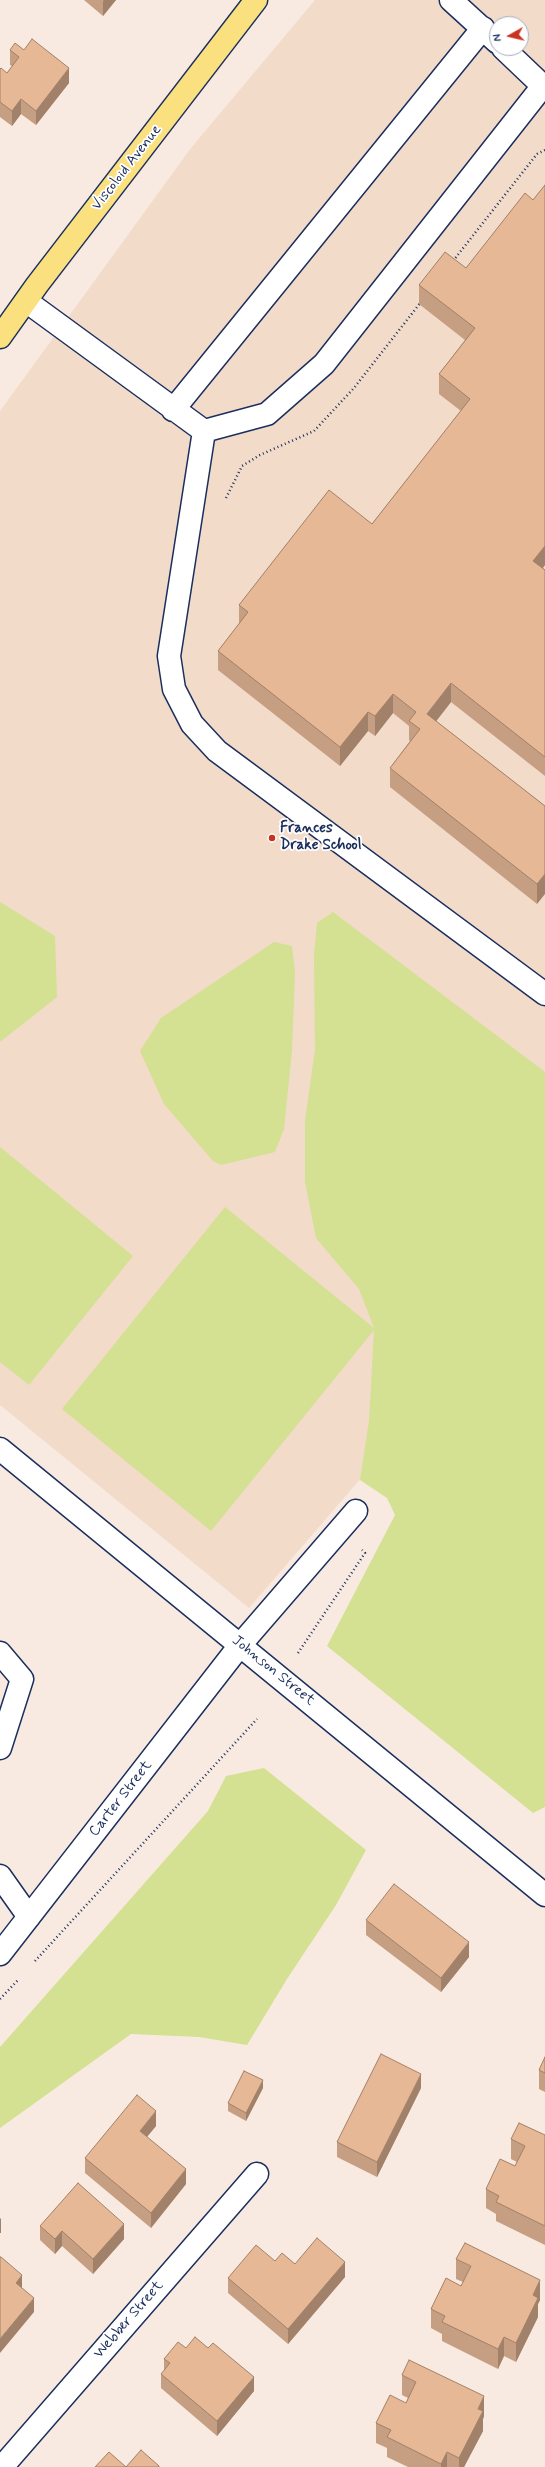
<!DOCTYPE html>
<html>
<head>
<meta charset="utf-8">
<style>
  body { margin:0 }
  #map { position:relative; width:545px; height:2467px; overflow:hidden; background:#f8eae0; font-family:Mynerve,sans-serif }
  canvas { display:block }
  .north { position:absolute; left:489px; top:16px; width:40px; height:40px; box-sizing:border-box; background:#fff; border:1px solid #a4acbf; border-radius:50%; rotate:262deg; font-size:11px; font-weight:700; line-height:16px; text-align:center; color:#1b2f5e }
  .north::after { content:''; display:block; margin:auto; width:14px; height:18px; background:#c8321e; clip-path:polygon(50% 0,100% 100%,50% 72%,0 100%) }
</style>
</head>
<body>
<div id="map">
<canvas width="545" height="2467"></canvas>
<div class="north">N</div>
</div>
<script>
const g = document.querySelector('canvas').getContext('2d');
g.lineJoin = 'round';
function fillPath(path, color) { g.fillStyle = color; g.fill(path, 'evenodd'); }
const toPath = rows => new Path2D(rows.map(r => 'M' + r).join(''));
function stroke(path, color, width, dash) { g.strokeStyle = color; g.lineWidth = width; g.lineCap = dash ? 'butt' : 'round'; g.setLineDash(dash || []); g.stroke(path); }
function drawText(font, color, halo, rows, align = 'center') {
  g.font = font + ' Mynerve,sans-serif'; g.lineWidth = 3.5; g.setLineDash([]); g.textBaseline = 'middle'; g.strokeStyle = halo; g.fillStyle = color; for (const [text, x, y, turn = 0] of rows) {
    g.save(); g.translate(x, y); g.rotate((+turn || 0) * Math.PI / 180); g.textAlign = isNaN(turn) ? turn : align; if (halo) g.strokeText(text, 0, 0); g.fillText(text, 0, 0); g.restore();
  }
}
fillPath(toPath([
  [315,0,545,0,545,1265,249,1608,0,1405,0,411,191,148],
  [497,24,521,24,521,48,497,48]
]), '#f3dbca');
fillPath(toPath([
  [0,902,55,936,57,997,0,1042],
  [333,912,545,1072,545,1807,533,1813,327,1646,395,1515,387,1498,360,1480,369,1421,374,1330,211,1531,62,1409,225,1207,374,1328,359,1289,316,1238,305,1182,305,1121,315,1049,314,956,317,923],
  [274,942,292,946,295,972,292,1051,284,1129,275,1152,221,1165,213,1161,164,1104,140,1051,161,1018],
  [0,1147,133,1256,29,1385,0,1362],
  [264,1768,366,1850,336,1905,287,1979,247,2045,199,2037,131,2034,0,2128,0,2047,208,1811,226,1776]
]), '#d4e092');
const minor = toPath([
  [451,0,497,42],
  [503,48,545,88],
  [26,301,204,431],
  [173,410,483,28],
  [204,431,169,656,174,689,192,724,217,751,545,994],
  [204,431,267,414,324,364,542,87],
  [0,1449,545,1895],
  [0,1653,22,1679,0,1748],
  [0,1876,29,1917],
  [0,1954,241,1644,356,1511],
  [2,2467,257,2174]
]);
const major = toPath([
  [0,337,37,285,256,0]
]);
stroke(minor, '#1b2f5e', 25);
stroke(major, '#1b2f5e', 25);
stroke(toPath([
  [453,261,537,154,545,150],
  [226,498,242,466,260,455,314,431,354,388,421,302],
  [298,1653,365,1553,362,1550],
  [35,1961,257,1719],
  [0,1999,19,1979]
]), '#1b2f5e', 2.5, [1, 3]);
stroke(minor, '#fff', 22);
stroke(major, '#fbe080', 22);
fillPath(toPath([
  [84,0,116,0,103,16],
  [10,50,69,83,36,125,21,114,12,126,0,117,0,69,7,73,12,66,10,65],
  [545,185,545,565,543,568,545,570,545,776,451,702,436,721,545,806,537,904,390,787,390,768,410,741,409,740,409,726,393,713,375,736,368,731,340,766,218,670,218,651,239,624,239,605,372,524,461,411,439,394,439,374,465,340,419,304,419,285,466,268,533,200],
  [366,1920,469,1957,441,1992,366,1935],
  [545,2057,545,2092,539,2089,539,2070],
  [263,2088,246,2121,228,2111,228,2103],
  [421,2088,377,2177,337,2157,337,2142],
  [156,2126,147,2137,186,2184,151,2228,85,2173,85,2158],
  [545,2135,545,2245,496,2221,496,2214,486,2208,486,2189,515,2166,517,2162,511,2159,511,2139],
  [40,2226,124,2239,93,2274,62,2246,55,2254,40,2240],
  [456,2259,540,2300,538,2304,538,2317,516,2362,504,2356,498,2369,442,2341,442,2334,431,2328,431,2309,461,2286,463,2282,456,2279],
  [275,2261,295,2264,345,2277,288,2344,228,2293,228,2278],
  [186,2348,208,2348,254,2391,217,2436,161,2388,161,2374,164,2371,164,2359],
  [402,2375,484,2416,483,2419,483,2431,464,2467,408,2467,387,2457,387,2448,376,2443,376,2423,406,2403,408,2398,402,2395]
]), '#c69e81');
fillPath(toPath([
  [104,0,116,0,103,16,103,1],
  [69,68,69,83,36,125,36,111],
  [21,99,21,114,12,126,12,111],
  [545,546,545,565,533,580,533,561],
  [451,683,451,702,427,733,427,714],
  [393,694,393,713,375,736,375,716],
  [368,712,368,731,340,766,340,747],
  [545,874,545,894,537,904,537,884],
  [469,1942,469,1957,441,1992,441,1978],
  [421,2074,421,2088,377,2177,377,2162],
  [263,2080,263,2088,246,2121,246,2113],
  [156,2111,156,2126,140,2145,140,2131],
  [186,2169,186,2184,151,2228,151,2213],
  [1,2218,1,2233,0,2233,0,2219],
  [124,2224,124,2239,93,2274,93,2259],
  [62,2231,62,2246,55,2254,55,2239],
  [345,2262,345,2277,288,2344,288,2329],
  [22,2275,22,2289,16,2283],
  [540,2280,540,2300,538,2304,538,2317,516,2362,516,2343,533,2295],
  [34,2298,34,2312,0,2353,0,2339],
  [504,2337,504,2356,498,2369,498,2349],
  [254,2377,254,2391,217,2436,217,2421],
  [484,2396,484,2416,483,2419,483,2431,464,2467,459,2467,459,2458,478,2409],
  [447,2452,447,2467,441,2467,441,2464]
]), '#a18169');
const building = toPath([
  [32,39,69,68,36,111,21,99,12,111,0,102,0,69,1,68,7,73,19,57,10,50,15,43,24,50,32,39],
  [545,185,545,546,533,561,545,570,545,757,451,683,427,714,545,806,545,874,537,884,390,768,420,729,409,721,416,712,393,694,375,716,368,712,340,747,218,651,248,612,239,605,329,490,372,524,470,399,439,374,475,328,419,285,445,252,466,268,525,193,533,200,545,185],
  [394,1884,469,1942,441,1978,366,1920,394,1884],
  [381,2054,421,2074,377,2162,337,2142,381,2054],
  [545,2057,545,2073,539,2070,545,2057],
  [244,2071,263,2080,246,2113,228,2103,244,2071],
  [137,2095,156,2111,140,2131,186,2169,151,2213,85,2158,137,2095],
  [519,2123,545,2135,545,2226,496,2202,499,2196,486,2189,500,2159,515,2166,525,2146,511,2139,519,2123],
  [78,2183,124,2224,93,2259,62,2231,55,2239,40,2226,78,2183],
  [317,2238,345,2262,288,2329,228,2278,256,2245,275,2261,282,2253,295,2264,317,2238],
  [465,2243,540,2280,533,2295,538,2298,516,2343,504,2337,498,2349,442,2322,445,2316,431,2309,446,2278,461,2286,471,2266,456,2259,465,2243],
  [0,2257,1,2257,22,2275,16,2283,34,2298,0,2339,0,2257],
  [195,2337,208,2348,213,2343,254,2377,217,2421,161,2374,170,2363,164,2359,178,2342,186,2348,195,2337],
  [409,2360,484,2396,478,2409,483,2411,459,2458,447,2452,441,2464,387,2437,391,2430,376,2423,390,2395,406,2403,416,2382,402,2375,409,2360],
  [141,2450,159,2466,159,2467,95,2467,109,2452,126,2467,141,2450]
]);
fillPath(building, '#e6b896');
stroke(building, '#a18169', 1);
for (const [x, y, r, color] of [
  [272,838,4,"#c8321e"]
]) { const dot = new Path2D(); dot.arc(x, y, r, 0, 2 * Math.PI); g.fillStyle = color; g.fill(dot); stroke(dot, '#fff', 1.5); }
drawText('15px', '#1b2f5e', '#fff', [
  ["Viscoloid Avenue",127,168,-52],
  ["Johnson Street",273,1671,39],
  ["Carter Street",121,1799,-52],
  ["Webber Street",129,2320,-49]
]);
drawText('bold 15px', '#1b2f5e', '#fff', [
  ["Frances",280,829],
  ["Drake School",280,846]
], 'left');
</script>
</body>
</html>
